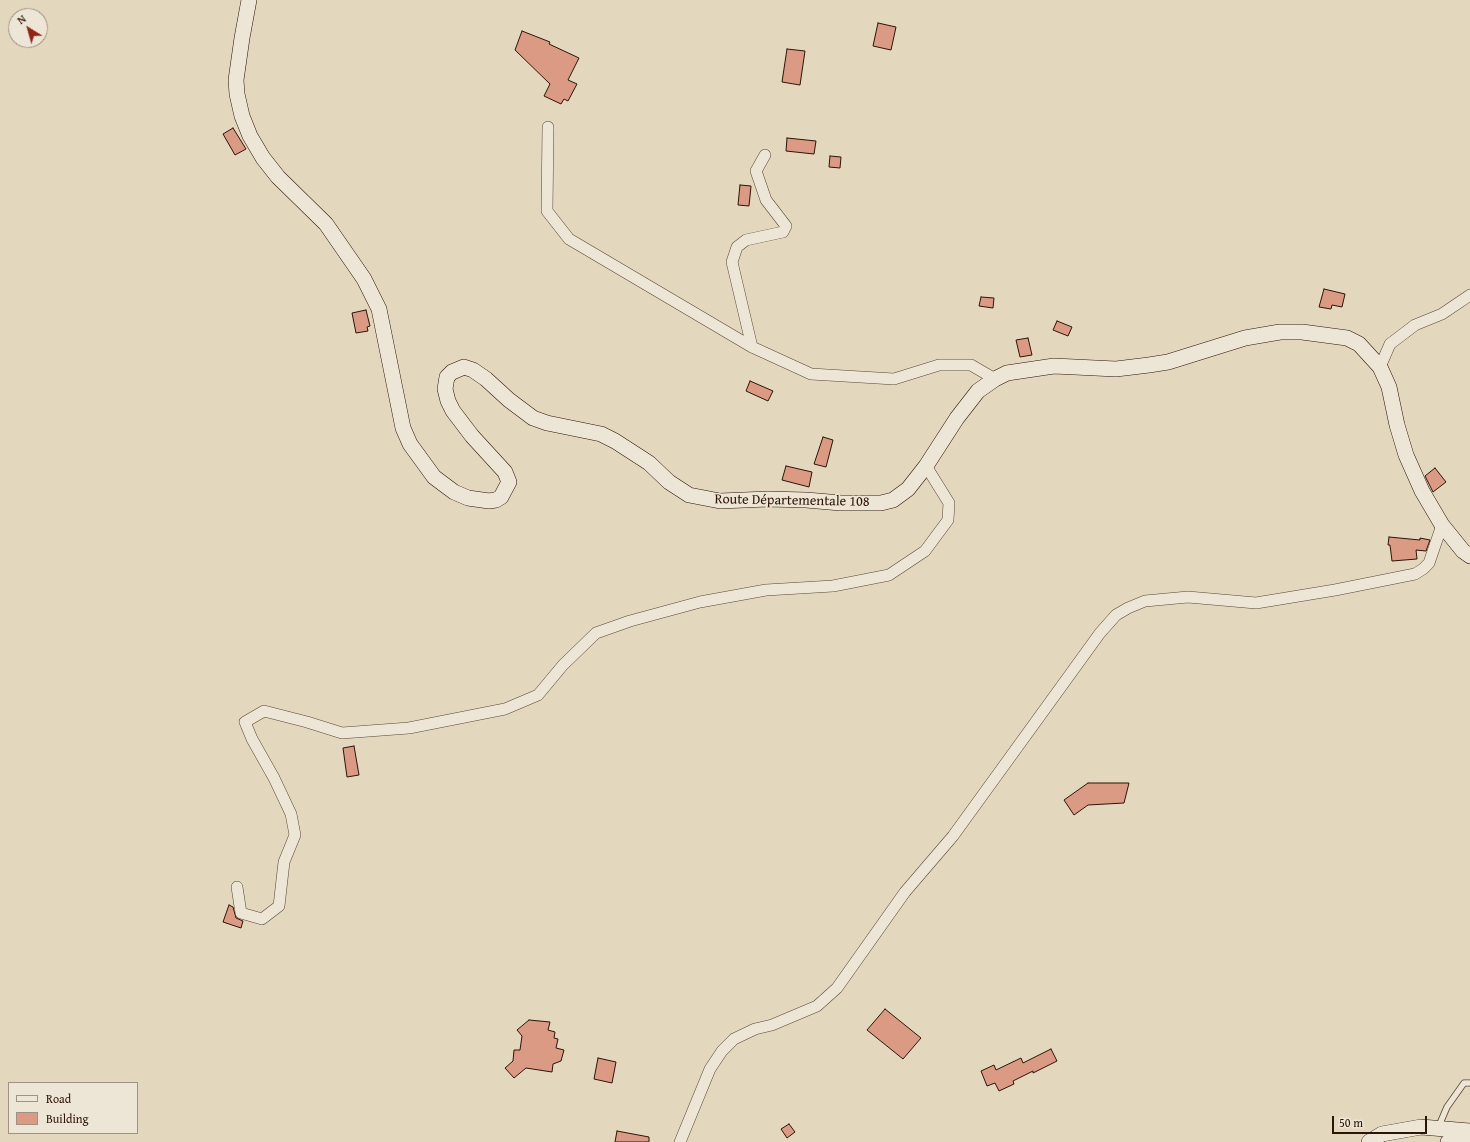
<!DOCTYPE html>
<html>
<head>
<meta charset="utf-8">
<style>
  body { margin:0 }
  #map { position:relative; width:1470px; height:1142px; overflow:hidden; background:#e3d7be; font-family:"Gentium Book Plus",serif }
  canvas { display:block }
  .legend { position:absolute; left:8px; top:1082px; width:130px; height:52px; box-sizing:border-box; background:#ede5d5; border:1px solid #a09183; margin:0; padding:5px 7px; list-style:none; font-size:12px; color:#2d1407 }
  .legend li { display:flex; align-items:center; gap:8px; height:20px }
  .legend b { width:20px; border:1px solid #a09183 }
  .north { position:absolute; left:8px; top:8px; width:40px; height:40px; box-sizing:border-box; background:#ede5d5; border:1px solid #a09183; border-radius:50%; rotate:323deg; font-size:11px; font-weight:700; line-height:16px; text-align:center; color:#2d1407 }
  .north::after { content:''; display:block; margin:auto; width:14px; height:18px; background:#8f2418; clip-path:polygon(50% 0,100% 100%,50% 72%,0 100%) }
  .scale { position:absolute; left:1332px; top:1116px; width:95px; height:18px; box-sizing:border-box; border:2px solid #2d1407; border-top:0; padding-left:5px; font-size:12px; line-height:14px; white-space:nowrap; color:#2d1407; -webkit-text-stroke:3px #ede5d5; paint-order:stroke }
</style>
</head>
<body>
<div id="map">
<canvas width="1470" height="1142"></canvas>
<ul class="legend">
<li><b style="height:5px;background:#ede5d5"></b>Road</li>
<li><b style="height:11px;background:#da9a84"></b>Building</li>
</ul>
<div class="north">N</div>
<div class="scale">50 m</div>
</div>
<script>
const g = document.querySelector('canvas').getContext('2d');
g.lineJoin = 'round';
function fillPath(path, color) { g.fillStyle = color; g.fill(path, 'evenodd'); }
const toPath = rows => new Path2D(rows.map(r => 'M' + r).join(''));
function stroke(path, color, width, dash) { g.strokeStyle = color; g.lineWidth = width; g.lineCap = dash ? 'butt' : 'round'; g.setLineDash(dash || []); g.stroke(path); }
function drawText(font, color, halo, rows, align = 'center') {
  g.font = font + ' "Gentium Book Plus",serif'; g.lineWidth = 3; g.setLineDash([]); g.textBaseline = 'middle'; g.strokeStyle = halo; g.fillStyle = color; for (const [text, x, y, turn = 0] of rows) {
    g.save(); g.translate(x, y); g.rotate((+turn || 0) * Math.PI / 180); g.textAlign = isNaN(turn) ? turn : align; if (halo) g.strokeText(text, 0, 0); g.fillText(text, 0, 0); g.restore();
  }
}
const building = toPath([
  [878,23,896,27,891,50,873,46,878,23],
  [522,31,550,42,549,44,579,58,568,80,577,84,568,101,564,99,561,104,544,96,550,84,515,50,522,31],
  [787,49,805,51,800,85,782,82,787,49],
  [233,128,246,149,235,155,223,134,233,128],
  [787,138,816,141,814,154,786,151,787,138],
  [830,156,841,157,840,168,829,167,830,156],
  [740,185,751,186,749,206,738,205,740,185],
  [1324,289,1345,294,1342,307,1332,305,1331,309,1319,307,1324,289],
  [981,297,994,298,993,308,979,306,981,297],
  [366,310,370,326,367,327,368,331,356,333,352,313,366,310],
  [1057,321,1072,327,1068,336,1053,330,1057,321],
  [1028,338,1032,355,1020,357,1016,340,1028,338],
  [750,381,773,391,768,401,746,391,750,381],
  [823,437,833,440,826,467,814,464,823,437],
  [786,466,812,472,809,487,782,480,786,466],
  [1435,468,1446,482,1433,492,1425,476,1435,468],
  [1389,537,1420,540,1420,538,1430,540,1426,551,1416,550,1417,559,1392,561,1390,545,1388,545,1389,537],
  [354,746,359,775,347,777,343,748,354,746],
  [1088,783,1129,783,1124,803,1088,805,1074,815,1064,800,1088,783],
  [229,905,233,907,236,918,243,921,241,928,223,922,229,905],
  [885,1009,921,1038,903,1059,867,1030,885,1009],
  [529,1020,550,1022,548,1030,555,1032,554,1038,558,1039,556,1048,564,1050,561,1061,553,1064,552,1072,526,1068,514,1078,505,1068,513,1061,514,1050,520,1050,522,1036,517,1030,529,1020],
  [1051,1049,1057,1061,1033,1073,1033,1071,1013,1081,1014,1084,999,1091,995,1083,987,1086,981,1071,994,1065,996,1070,1021,1058,1023,1063,1051,1049],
  [598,1058,616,1062,612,1083,594,1079,598,1058],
  [789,1124,795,1132,787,1138,781,1129,789,1124],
  [617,1131,649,1137,649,1142,615,1142,617,1131]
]);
fillPath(building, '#da9a84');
stroke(building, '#2d1407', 1);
const lane = toPath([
  [1438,1128,1447,1107,1464,1083,1470,1083]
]);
const street = toPath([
  [548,127,547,211,569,239,752,347,811,374,894,379,939,365,971,365,995,379],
  [752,347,732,262,737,247,746,240,783,232,786,226,766,200,756,171,765,155],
  [1380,367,1390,344,1415,325,1442,314,1470,295],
  [237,887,241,913,262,919,279,906,284,862,295,835,291,814,274,778,252,739,245,722,264,711,307,722,342,733,409,728,505,709,538,695,563,665,596,633,630,621,700,602,766,590,833,586,889,575,925,551,948,520,949,503,926,466],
  [680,1142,710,1069,722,1051,734,1039,755,1029,772,1025,817,1006,837,988,905,892,953,836,1100,633,1116,615,1128,608,1145,601,1188,597,1256,603,1335,590,1415,574,1423,569,1429,563,1442,525]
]);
const secondary = toPath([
  [249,0,242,38,236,80,237,94,242,116,250,136,263,158,278,177,326,224,364,279,379,309,403,428,410,444,434,477,454,492,468,498,489,501,496,500,501,497,509,482,505,472,472,436,453,411,448,401,445,389,447,377,452,372,464,367,473,370,486,379,509,400,533,418,547,423,601,434,615,441,649,463,669,482,689,495,720,501,768,499,806,500,841,503,881,503,893,500,908,489,926,466,957,418,978,391,995,379,1007,373,1054,366,1116,369,1149,365,1168,362,1245,338,1280,332,1302,332,1347,338,1359,344,1380,367,1389,387,1397,425,1406,455,1422,491,1442,525,1463,551,1470,556],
  [1369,1142,1382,1134,1421,1127,1470,1131],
  [1448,1142,1470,1137]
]);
stroke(lane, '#5a4535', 7);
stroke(street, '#5a4535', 12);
stroke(secondary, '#2d1407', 16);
stroke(lane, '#ede5d5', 5.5);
stroke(street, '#ede5d5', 11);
stroke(secondary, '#ede5d5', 15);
drawText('14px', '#2d1407', '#ede5d5', [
  ["Route Départementale 108",792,501,1]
]);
</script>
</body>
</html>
